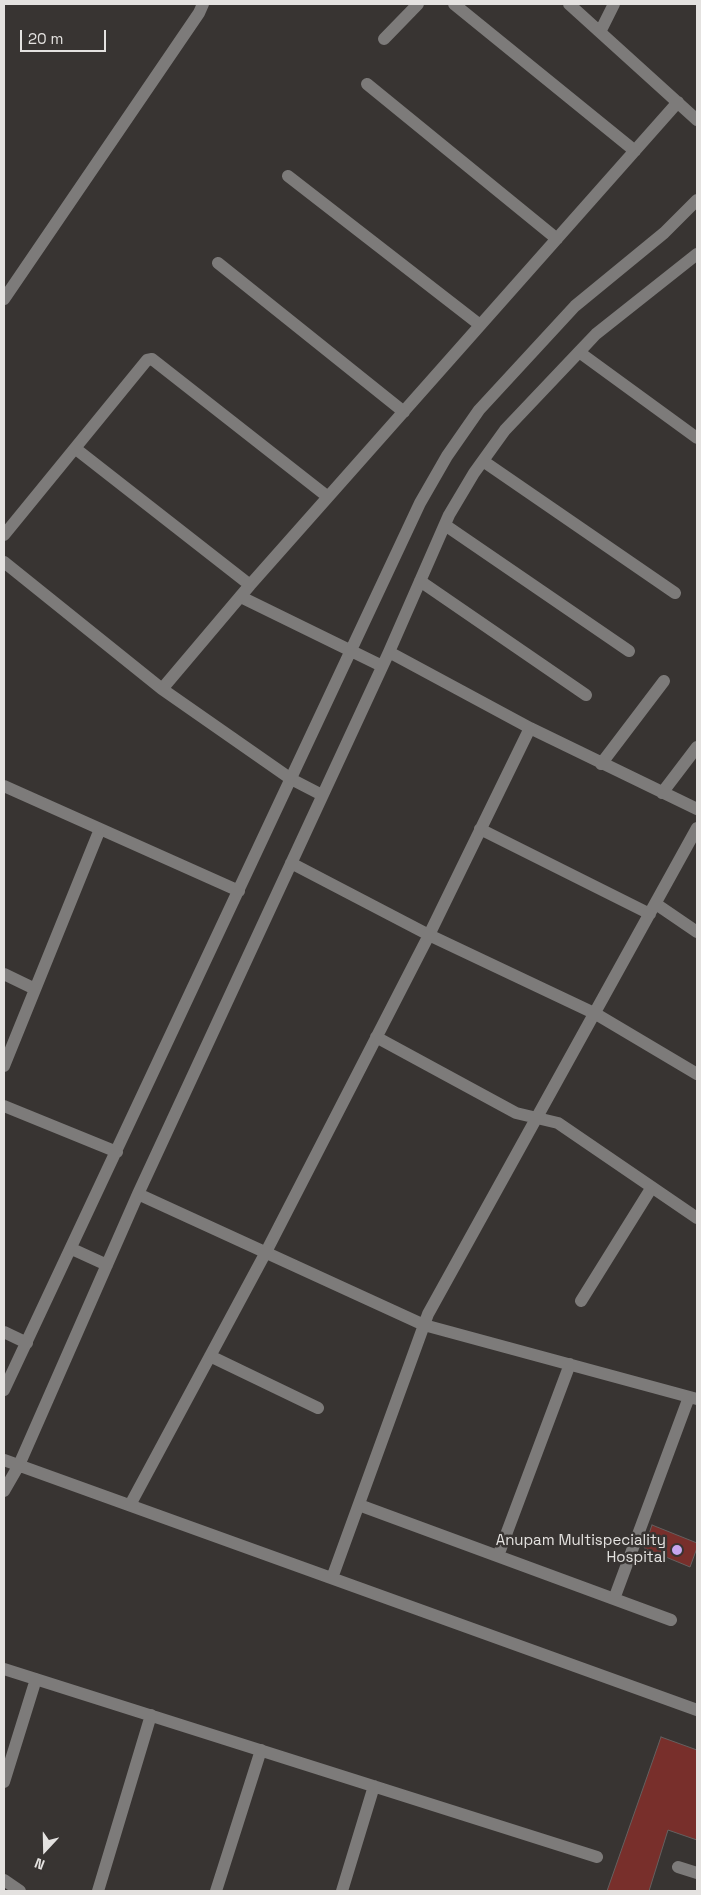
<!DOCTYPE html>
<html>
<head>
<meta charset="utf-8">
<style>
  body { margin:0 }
  #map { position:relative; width:701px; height:1895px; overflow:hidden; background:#383432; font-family:"Space Grotesk",sans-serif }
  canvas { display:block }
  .frame { position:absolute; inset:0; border:5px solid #e4e2e0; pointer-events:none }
  .north { position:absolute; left:20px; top:1825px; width:50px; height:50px; -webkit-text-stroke:4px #383432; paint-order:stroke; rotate:201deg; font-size:14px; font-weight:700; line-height:20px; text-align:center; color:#e4e2e0 }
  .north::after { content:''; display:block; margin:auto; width:18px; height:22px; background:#e4e2e0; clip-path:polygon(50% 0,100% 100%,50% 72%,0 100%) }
  .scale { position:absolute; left:20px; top:30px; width:86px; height:22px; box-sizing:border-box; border:2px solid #e4e2e0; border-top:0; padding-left:6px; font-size:15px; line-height:18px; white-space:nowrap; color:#e4e2e0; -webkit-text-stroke:4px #383432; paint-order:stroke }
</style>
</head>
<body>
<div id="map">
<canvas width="701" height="1895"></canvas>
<div class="frame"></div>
<div class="north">N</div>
<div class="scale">20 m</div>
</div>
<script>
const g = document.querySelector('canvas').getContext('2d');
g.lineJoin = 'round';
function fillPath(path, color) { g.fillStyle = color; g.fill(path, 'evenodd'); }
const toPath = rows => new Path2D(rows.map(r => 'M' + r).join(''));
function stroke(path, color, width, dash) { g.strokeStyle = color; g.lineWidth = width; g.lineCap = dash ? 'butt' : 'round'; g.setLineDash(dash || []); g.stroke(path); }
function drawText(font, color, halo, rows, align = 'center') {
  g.font = font + ' "Space Grotesk",sans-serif'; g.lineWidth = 5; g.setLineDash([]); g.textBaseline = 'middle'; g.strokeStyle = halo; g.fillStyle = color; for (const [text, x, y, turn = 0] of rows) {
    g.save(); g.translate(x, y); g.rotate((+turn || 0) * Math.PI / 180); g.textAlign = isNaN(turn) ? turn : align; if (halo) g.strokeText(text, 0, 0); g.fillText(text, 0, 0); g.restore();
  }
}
const building = toPath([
  [652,1525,697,1543,697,1548,690,1567,644,1548,652,1525],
  [661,1737,697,1750,697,1840,668,1830,649,1891,607,1891,661,1737]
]);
fillPath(building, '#782f2b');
stroke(building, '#65605f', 1);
stroke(toPath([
  [454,4,635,151],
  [569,4,697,120],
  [600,32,614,4],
  [384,39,418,4],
  [367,84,557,239],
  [288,176,480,325],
  [218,263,404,412],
  [4,299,199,13,203,4],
  [579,352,697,438],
  [76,449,250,585],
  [483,461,675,593],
  [445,525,629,651],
  [4,535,147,360,152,359,328,497],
  [4,562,162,689,291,779,322,795],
  [420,581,586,695],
  [241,597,382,666],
  [389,652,530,728,697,809],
  [162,689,250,585,678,102],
  [601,764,664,681],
  [4,786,239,891],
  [662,793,697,747],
  [480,829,650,914],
  [291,863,429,935,596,1014,697,1074],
  [656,904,697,932],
  [4,974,35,989],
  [376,1037,516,1113,558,1123,697,1218],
  [4,1066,100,829],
  [4,1106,117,1152],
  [138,1194,424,1325,697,1399],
  [72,1249,107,1265],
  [581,1301,652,1187],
  [4,1332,27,1343],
  [210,1356,318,1408],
  [4,1390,420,503,447,456,479,410,575,306,664,233,697,200],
  [4,1460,697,1710],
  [4,1491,19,1465,138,1194,389,652,449,515,474,473,505,430,579,352,596,334,697,254],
  [130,1505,266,1252,429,935,530,728],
  [359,1505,671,1620],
  [498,1556,570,1364],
  [332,1578,428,1314,697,828],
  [614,1599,689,1397],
  [4,1669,597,1857],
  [4,1782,36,1679],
  [678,1867,697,1873],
  [4,1880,20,1891],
  [98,1891,151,1715],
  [216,1891,261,1750],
  [342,1891,374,1786]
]), '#7d7b7a', 12);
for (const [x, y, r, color] of [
  [677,1550,6,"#c7a6ef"]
]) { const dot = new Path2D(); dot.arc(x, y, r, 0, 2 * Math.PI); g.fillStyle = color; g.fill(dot); stroke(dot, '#383432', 2); }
drawText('15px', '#e4e2e0', '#383432', [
  ["Anupam Multispeciality",666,1541],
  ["Hospital",666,1558]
], 'right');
</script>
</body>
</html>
